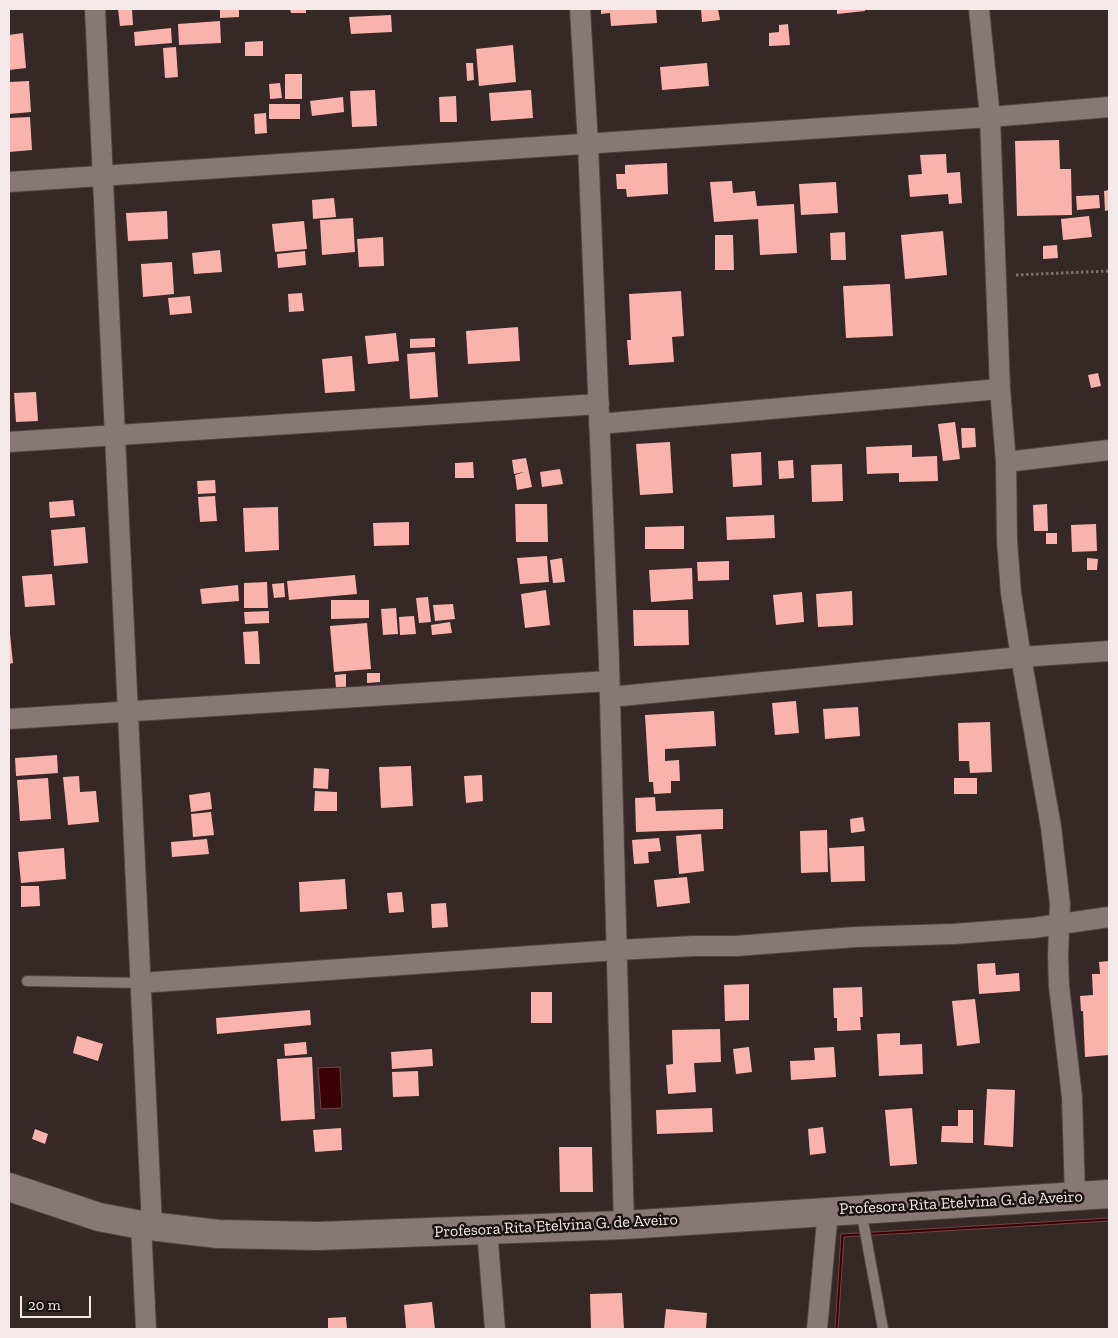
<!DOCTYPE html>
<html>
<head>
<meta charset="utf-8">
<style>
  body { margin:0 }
  #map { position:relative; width:1118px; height:1338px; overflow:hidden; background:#352827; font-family:"Zilla Slab",serif }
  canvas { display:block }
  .frame { position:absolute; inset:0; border:10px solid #f2e9e8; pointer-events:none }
  .scale { position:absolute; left:20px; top:1296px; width:71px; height:22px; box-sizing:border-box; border:2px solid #f2e9e8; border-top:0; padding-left:6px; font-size:15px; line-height:18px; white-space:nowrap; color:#f2e9e8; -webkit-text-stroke:4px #191312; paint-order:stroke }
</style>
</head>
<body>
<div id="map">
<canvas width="1118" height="1338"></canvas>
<div class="frame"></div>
<div class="scale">20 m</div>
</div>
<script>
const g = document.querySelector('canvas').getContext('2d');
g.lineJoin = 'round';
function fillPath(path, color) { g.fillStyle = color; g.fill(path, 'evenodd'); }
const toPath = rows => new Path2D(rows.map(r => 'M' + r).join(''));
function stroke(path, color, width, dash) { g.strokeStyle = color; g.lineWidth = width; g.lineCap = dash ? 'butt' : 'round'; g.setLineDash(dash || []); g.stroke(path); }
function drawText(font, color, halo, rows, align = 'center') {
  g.font = font + ' "Zilla Slab",serif'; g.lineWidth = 5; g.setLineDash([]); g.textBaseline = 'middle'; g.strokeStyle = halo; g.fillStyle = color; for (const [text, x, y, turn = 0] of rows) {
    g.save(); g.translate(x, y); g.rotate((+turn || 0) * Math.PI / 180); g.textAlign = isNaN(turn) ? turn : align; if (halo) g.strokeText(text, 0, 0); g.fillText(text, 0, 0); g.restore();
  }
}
const water = toPath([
  [340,1067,342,1108,321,1109,318,1068,340,1067],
  [1109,1218,1109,1221,844,1237,838,1329,835,1329,841,1234,1109,1218]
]);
fillPath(water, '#3a0205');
stroke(water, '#714749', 1);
fillPath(toPath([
  [118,9,132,9,133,25,120,26],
  [220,9,239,9,239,17,220,18],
  [290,9,306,9,306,13,291,13],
  [601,9,656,9,657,23,611,26,610,13,601,14],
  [701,9,718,9,720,20,702,22],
  [837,9,865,9,865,11,837,14],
  [391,15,392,32,351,34,349,17],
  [220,21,221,43,179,45,178,24],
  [788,24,790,45,769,46,769,33,779,32,779,25],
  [171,28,172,43,135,46,134,32],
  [23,33,26,68,9,70,9,35],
  [263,41,263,56,245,56,245,42],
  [513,45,516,82,479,86,476,49],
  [176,47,178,77,165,78,163,48],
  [466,63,473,63,474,80,467,81],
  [707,63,709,86,662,90,660,67],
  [285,74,302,74,302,99,285,99],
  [29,81,31,112,9,114,9,82],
  [280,83,282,98,270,99,269,84],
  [375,90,377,126,352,127,350,91],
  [531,90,533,118,491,121,489,93],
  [456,96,457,122,440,122,439,97],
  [343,97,344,112,312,116,310,101],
  [269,104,300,104,300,119,269,119],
  [266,113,267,133,255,134,254,114],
  [30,117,32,150,9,152,9,118],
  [1059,140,1060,169,1071,169,1072,215,1017,216,1015,141],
  [946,154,947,173,960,172,962,203,949,204,948,194,910,197,908,175,922,174,920,155],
  [667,163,668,194,627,197,626,189,617,189,616,174,625,174,625,165],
  [732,181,733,193,755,191,757,206,794,204,797,253,760,255,758,219,714,222,710,182],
  [836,182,838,213,801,215,799,184],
  [1109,190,1109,210,1105,211,1104,191],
  [1099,195,1100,208,1077,210,1076,196],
  [334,198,336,217,313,219,312,200],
  [167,211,168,239,128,241,126,213],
  [1089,216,1092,237,1063,240,1061,219],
  [353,218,355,252,322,255,320,220],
  [304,221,307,249,275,252,272,224],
  [943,231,947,275,905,279,901,235],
  [845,232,846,260,831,260,830,233],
  [715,235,733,235,734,270,715,270],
  [383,237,384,266,359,267,357,239],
  [1057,245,1058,258,1043,259,1043,246],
  [220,250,222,272,194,274,192,253],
  [305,251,306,265,278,268,277,254],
  [172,262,174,294,143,297,141,264],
  [890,284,893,336,846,338,843,286],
  [681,291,684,336,672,337,674,362,629,365,627,340,631,340,629,294],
  [302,293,304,311,289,312,288,294],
  [190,296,192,313,170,315,168,298],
  [518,327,520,361,468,364,466,331],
  [396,333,399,361,368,364,365,336],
  [435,338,435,347,410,348,410,339],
  [435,352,438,397,410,399,407,354],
  [352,356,355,391,325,393,322,359],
  [1098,373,1101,386,1091,388,1088,375],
  [36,392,38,421,16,422,14,393],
  [955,422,960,459,943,461,938,424],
  [961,428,975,428,976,447,962,448],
  [670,442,673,493,640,495,636,444],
  [912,445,912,457,937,456,938,481,899,482,899,473,867,474,866,447],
  [761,452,762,485,733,487,731,454],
  [526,458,532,487,517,490,515,475,524,472,514,474,512,460],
  [793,460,794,478,779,479,778,461],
  [473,462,474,478,455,478,455,463],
  [842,464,843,501,812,502,811,465],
  [560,469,563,484,542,487,540,472],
  [215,480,216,493,198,494,197,481],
  [215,496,217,521,200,522,198,497],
  [73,500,75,516,50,518,49,502],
  [515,504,547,504,548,542,516,542],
  [1047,504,1048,531,1034,531,1033,505],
  [278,507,279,550,245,552,243,508],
  [774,515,775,538,727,540,726,517],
  [409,522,409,545,374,546,373,523],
  [1096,524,1097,551,1072,552,1071,525],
  [684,526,684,549,645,549,645,527],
  [85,527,88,563,54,566,51,530],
  [1046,533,1057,533,1057,544,1046,544],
  [547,556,549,582,520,584,517,558],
  [562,558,565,582,553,583,550,560],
  [1087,558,1098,559,1097,570,1087,570],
  [729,561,729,580,698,581,697,562],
  [692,568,693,599,651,602,649,570],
  [52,574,55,605,25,607,22,576],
  [355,575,357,594,289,600,287,581],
  [267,582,268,608,244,608,244,583],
  [284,583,285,597,274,598,272,584],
  [238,585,239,601,202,604,200,589],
  [546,590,550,625,525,628,521,594],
  [852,591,853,625,818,627,816,594],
  [802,592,804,622,776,625,773,595],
  [428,597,431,622,419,623,416,598],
  [331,600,369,600,369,618,331,619],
  [453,604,455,619,435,621,433,605],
  [396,608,398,634,383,635,381,609],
  [633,610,688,610,689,645,634,646],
  [269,611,269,623,245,624,244,612],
  [414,616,416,634,400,635,399,617],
  [450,622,452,633,432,635,431,625],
  [367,623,371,669,334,672,330,626],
  [258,631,260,664,245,664,243,632],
  [9,634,10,634,13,663,9,664],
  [367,673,380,673,380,682,367,683],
  [346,674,346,687,336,688,335,675],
  [796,701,799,733,775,735,772,703],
  [858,707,860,736,825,739,823,709],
  [714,711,716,746,665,749,665,761,679,760,680,781,671,781,671,793,654,794,653,782,649,782,645,715],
  [990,722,992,772,970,773,969,761,959,761,958,723],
  [57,755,58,773,16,776,15,758],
  [411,766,413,806,381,808,379,767],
  [314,768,329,769,328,789,313,788],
  [482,775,483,801,466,803,464,776],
  [79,776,80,792,96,791,99,822,68,825,63,777],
  [48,778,51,819,20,821,17,780],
  [954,778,977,778,977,794,954,794],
  [315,791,337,792,337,811,314,811],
  [210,792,212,809,191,812,189,795],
  [655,797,656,811,723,809,723,829,636,832,635,798],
  [211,812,214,835,193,837,191,814],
  [863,817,865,831,851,833,850,819],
  [827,830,828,872,801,873,800,831],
  [701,834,704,871,679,874,676,836],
  [659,838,661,851,648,852,649,863,634,864,632,840],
  [207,839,209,854,172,857,171,842],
  [864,846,865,881,831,882,829,848],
  [64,848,66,879,21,883,18,852],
  [687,877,690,903,657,907,654,880],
  [345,879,347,909,300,912,299,882],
  [21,886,39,886,40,906,21,907],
  [402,892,404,912,389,913,387,893],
  [446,903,448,927,432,928,431,904],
  [1109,961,1109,1055,1085,1057,1083,1011,1081,1011,1080,996,1093,995,1092,974,1100,974,1099,962],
  [995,963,996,975,1019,973,1020,991,979,994,977,964],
  [749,984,749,1020,725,1021,724,985],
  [862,987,863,1017,860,1017,861,1030,837,1031,837,1018,834,1018,833,988],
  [531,992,552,992,552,1023,531,1023],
  [975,999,980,1043,957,1046,952,1001],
  [310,1010,311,1025,217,1034,216,1018],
  [720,1029,721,1062,694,1063,696,1092,668,1094,666,1065,673,1064,672,1030],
  [900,1033,900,1045,922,1044,923,1074,879,1076,877,1034],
  [77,1036,103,1044,98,1061,73,1053],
  [306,1042,307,1054,285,1056,284,1044],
  [749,1047,752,1072,736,1074,733,1049],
  [834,1047,836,1077,791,1080,790,1061,815,1060,814,1048],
  [432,1049,433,1066,392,1069,391,1052],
  [312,1057,315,1119,281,1121,277,1059],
  [418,1071,419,1096,393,1097,392,1072],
  [987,1089,1015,1090,1013,1147,984,1145],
  [712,1108,713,1132,657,1134,656,1110],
  [912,1108,917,1164,890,1166,885,1110],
  [958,1110,973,1110,973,1143,941,1142,942,1126,958,1126],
  [823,1127,826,1153,810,1155,808,1129],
  [341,1128,342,1150,315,1152,313,1130],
  [35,1129,48,1134,45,1144,32,1139],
  [559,1147,592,1147,593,1192,560,1192],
  [622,1293,624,1329,591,1329,590,1294],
  [432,1302,435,1329,406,1329,404,1305],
  [666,1309,707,1313,706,1329,664,1329],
  [346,1317,347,1329,328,1329,328,1318]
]), '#fab3ac');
const lane = toPath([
  [27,981,140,983],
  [861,1210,883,1329]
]);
const street = toPath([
  [95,9,152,1226],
  [580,9,588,144,609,661,624,1225],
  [979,9,990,117,1000,389,1006,462,1007,541,1011,593,1021,657,1051,827,1060,904,1058,956,1059,986,1072,1097,1075,1196],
  [9,182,990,117,1109,107],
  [599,424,1000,389],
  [9,442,599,404],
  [1006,462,1109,450],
  [610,697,1021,657,1109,651],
  [9,719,609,681],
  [140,983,617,950,694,946,736,946,855,937,953,934,1033,928,1109,917],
  [141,1225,146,1329],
  [487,1230,495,1329],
  [817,1329,828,1211]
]);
const secondary = toPath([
  [9,1187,99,1217,141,1225,218,1234,318,1236,624,1225,1109,1194]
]);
stroke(lane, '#504544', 12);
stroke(street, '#504544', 22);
stroke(secondary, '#504544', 30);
stroke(toPath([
  [1016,275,1109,271]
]), '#7b706f', 3, [2.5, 2.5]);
stroke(lane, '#877876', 10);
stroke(street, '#877876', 20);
stroke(secondary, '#877876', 28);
drawText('16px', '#f2e9e8', '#191312', [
  ["Profesora Rita Etelvina G. de Aveiro",961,1203,-3],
  ["Profesora Rita Etelvina G. de Aveiro",556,1226,-3]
]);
</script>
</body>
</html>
